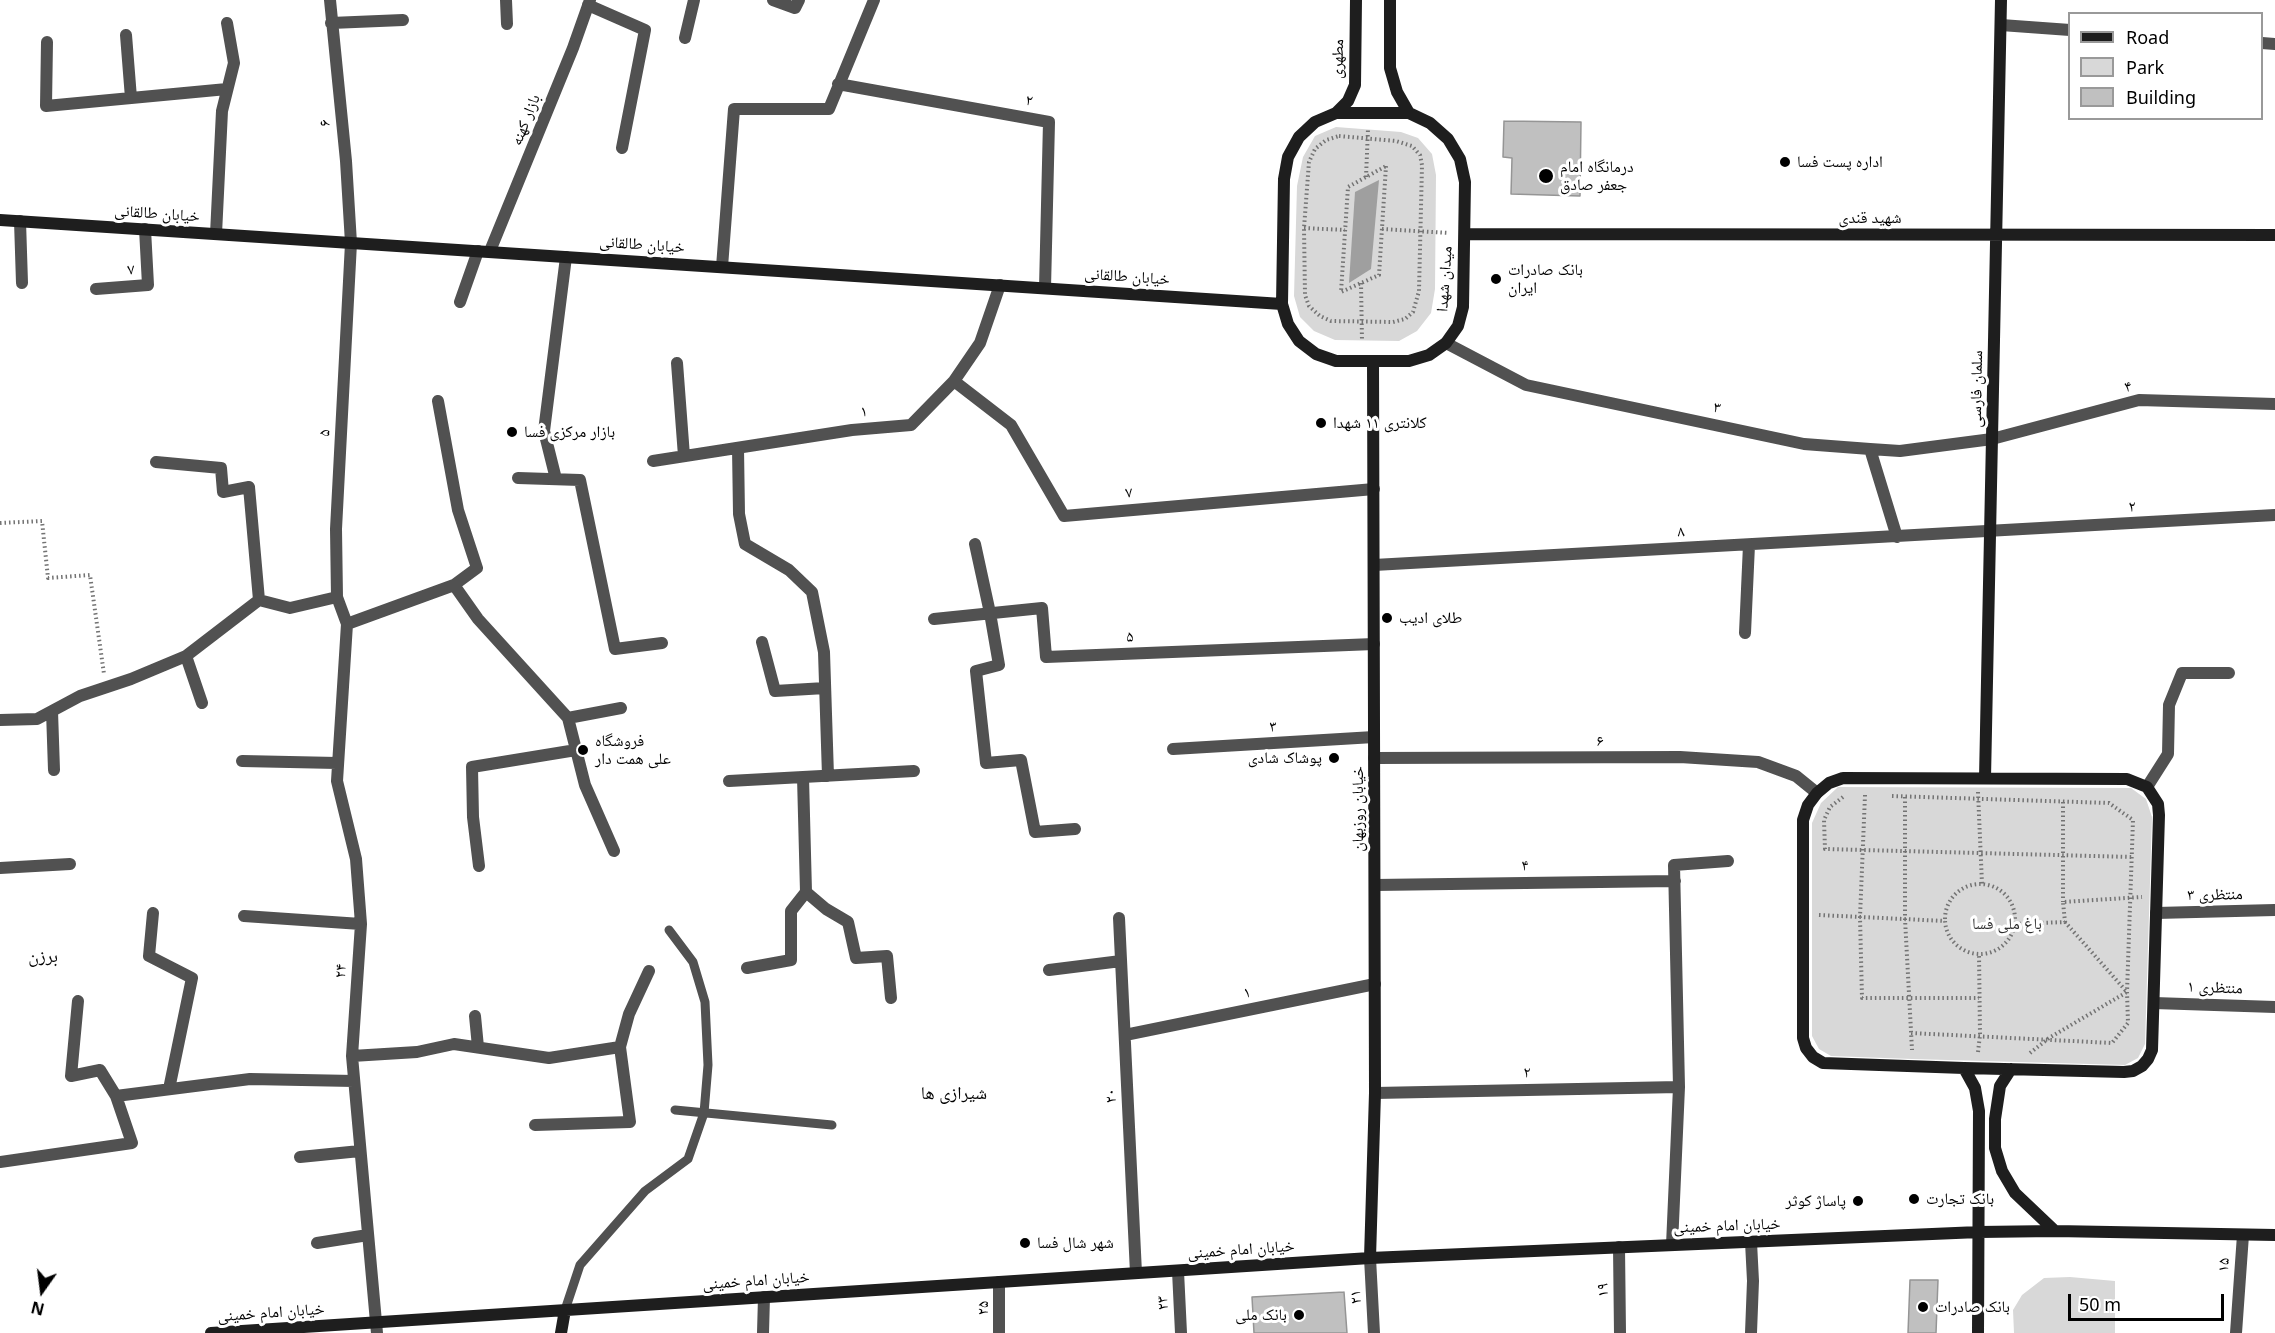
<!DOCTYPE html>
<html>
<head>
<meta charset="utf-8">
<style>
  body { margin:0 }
  #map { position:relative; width:2275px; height:1333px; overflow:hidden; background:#fff; font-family:"Noto Sans",sans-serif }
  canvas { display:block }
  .legend { position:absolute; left:2068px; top:12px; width:195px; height:108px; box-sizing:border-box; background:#fff; border:2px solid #999; margin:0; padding:8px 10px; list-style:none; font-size:18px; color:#000 }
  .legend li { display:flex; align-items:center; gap:12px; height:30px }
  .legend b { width:30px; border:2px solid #999 }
  .north { position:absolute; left:12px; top:1261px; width:60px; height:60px; -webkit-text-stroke:4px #fff; paint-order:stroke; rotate:194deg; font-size:16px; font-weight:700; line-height:24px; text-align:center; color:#000 }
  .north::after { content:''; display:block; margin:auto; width:21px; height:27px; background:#000; clip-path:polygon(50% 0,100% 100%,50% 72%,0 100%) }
  .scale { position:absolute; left:2068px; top:1294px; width:156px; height:27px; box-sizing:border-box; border:3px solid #000; border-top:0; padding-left:8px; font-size:18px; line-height:21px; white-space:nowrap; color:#000; -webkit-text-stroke:4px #fff; paint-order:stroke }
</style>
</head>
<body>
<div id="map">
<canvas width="2275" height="1333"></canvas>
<ul class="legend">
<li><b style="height:8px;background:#1e1e1e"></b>Road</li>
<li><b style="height:16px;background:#d8d8d8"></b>Park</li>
<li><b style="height:16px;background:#c0c0c0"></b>Building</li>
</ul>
<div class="north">N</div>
<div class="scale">50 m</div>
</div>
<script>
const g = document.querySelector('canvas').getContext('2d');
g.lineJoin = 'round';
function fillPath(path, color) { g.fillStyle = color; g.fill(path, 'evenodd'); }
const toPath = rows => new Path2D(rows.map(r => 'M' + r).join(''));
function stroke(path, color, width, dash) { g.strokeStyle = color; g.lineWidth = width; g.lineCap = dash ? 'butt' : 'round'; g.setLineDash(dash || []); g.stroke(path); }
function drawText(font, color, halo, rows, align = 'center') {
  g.font = font + ' "Noto Sans","Noto Naskh Arabic",sans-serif'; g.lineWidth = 6; g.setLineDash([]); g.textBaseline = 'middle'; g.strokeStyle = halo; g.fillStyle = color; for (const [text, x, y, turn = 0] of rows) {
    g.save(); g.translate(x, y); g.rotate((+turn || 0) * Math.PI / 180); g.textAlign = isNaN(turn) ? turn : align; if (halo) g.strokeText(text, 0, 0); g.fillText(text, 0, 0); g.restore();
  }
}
fillPath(toPath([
  [1336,127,1401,132,1418,138,1432,154,1436,175,1435,289,1431,313,1417,331,1399,341,1335,340,1314,331,1300,317,1294,296,1297,186,1303,157,1315,136],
  [1838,787,2131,788,2146,799,2152,817,2145,1044,2138,1058,2125,1065,1912,1059,1831,1056,1819,1049,1812,1036,1812,823,1821,803],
  [2070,1277,2115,1281,2115,1333,2014,1333,2013,1310,2022,1295,2044,1278]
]), '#d8d8d8');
fillPath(toPath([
  [1379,180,1371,269,1349,283,1355,192]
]), '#9f9f9f');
const building = toPath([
  [1504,121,1581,122,1580,196,1511,194,1512,158,1503,157,1504,121],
  [1910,1280,1938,1280,1936,1333,1908,1333,1910,1280],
  [1344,1292,1347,1333,1254,1333,1252,1297,1344,1292]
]);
fillPath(building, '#c0c0c0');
stroke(building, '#959595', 1.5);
stroke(toPath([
  [1339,136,1396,141,1412,146,1420,155,1422,165,1419,291,1413,312,1405,319,1393,322,1331,321,1320,316,1309,306,1305,295,1304,228,1309,162,1315,149,1326,140,1339,136],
  [1386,166,1379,275,1341,292,1348,187,1386,166],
  [1366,177,1368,129],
  [1304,228,1345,230],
  [1382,229,1449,233],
  [1361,283,1362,341],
  [0,523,42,521,48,578,90,575,104,674],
  [1978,792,1982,884],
  [1865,795,1860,917,1862,998,1979,998],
  [1892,796,2109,803,2133,820,2127,992,2128,1023,2112,1043,1911,1033],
  [1843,797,1830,807,1824,820,1825,849,2132,857],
  [1905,797,1905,919,1912,1050],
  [2063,802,2063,902],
  '1945 919a35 35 0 1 1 70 0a35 35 0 1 1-70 0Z',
  [1819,915,1945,921],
  [2015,924,2065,922,2063,902,2142,897],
  [1978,1052,1980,1035,1979,954],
  [2030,1053,2049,1038,2127,992,2065,922]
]), '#737373', 4, [1.5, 3]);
stroke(toPath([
  [675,1110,832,1125],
  [565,1310,580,1265,645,1191,688,1159,704,1113,708,1065,705,1002,693,962,669,930]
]), '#515151', 9);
stroke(toPath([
  [330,0,346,161,351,243,336,529,337,597,347,624,337,781,356,859,361,924,352,1056,377,1333],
  [506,0,507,24],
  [773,0,795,8,799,0],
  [588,5,645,30,622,148],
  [331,23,403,20],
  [2001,25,2070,30],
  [126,35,131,98],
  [685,38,694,0],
  [47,42,46,106,227,89],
  [2262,43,2275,44],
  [838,84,1049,122,1045,288],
  [20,221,22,283],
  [216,234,222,111,234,63,227,23],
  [490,251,573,48,590,0],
  [722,267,734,109,829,109,874,0],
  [96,289,148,285,145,229],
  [460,302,478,251],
  [1446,343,1526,385,1804,444,1870,449,1900,451,1992,439,2139,400,2275,404],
  [677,363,684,456],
  [954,381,1011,425,1064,516,1374,489],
  [438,401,458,510,477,568,454,585],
  [738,448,739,514,745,544,789,570,812,592,824,652,828,776],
  [1870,449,1897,537],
  [653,461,852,430,911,425,954,381,980,343,1000,285],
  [156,462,221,468,223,492,249,487,259,600],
  [518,478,580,480,615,649,662,643],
  [556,479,544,431,566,257],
  [975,544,990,613,999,665,976,671,986,763,1021,760,1035,832,1075,829],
  [1374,565,2275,515],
  [934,619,1042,608,1046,657,1374,644],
  [347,624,454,585,478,619,568,718,585,785,614,851],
  [1745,633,1749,545],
  [762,642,775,691,825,688],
  [186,656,202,703],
  [52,711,54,770],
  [568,718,621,708],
  [0,720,37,719,80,696,131,679,186,656,259,600,290,608,337,597],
  [1173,749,1374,737],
  [1374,758,1680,757,1758,762,1796,776,1817,793],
  [242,761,337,763],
  [803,777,806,892,826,909,848,922,856,958,887,956,891,998],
  [729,781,914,771],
  [2147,787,2168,754,2169,705,2182,673,2229,673],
  [479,866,473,817,472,767,576,750],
  [0,868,70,864],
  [1375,885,1675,881],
  [153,913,149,956,192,978,169,1089],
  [2156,913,2275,910],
  [244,916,361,924],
  [1119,918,1136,1273],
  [747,968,791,960,791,911,806,892],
  [1049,970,1121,961],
  [2154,1003,2275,1007],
  [475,1016,478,1047],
  [1125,1035,1375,984],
  [352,1056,417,1052,454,1044,549,1058,620,1047],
  [1375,1093,1679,1087],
  [116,1096,250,1079,354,1081],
  [535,1125,630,1122,620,1047,629,1014,649,971],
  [300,1157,360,1151],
  [0,1162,132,1143,116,1096,100,1070,71,1076,78,1001],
  [1751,1242,1753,1281,1751,1333],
  [317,1243,368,1235],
  [1672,1245,1679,1087,1674,865,1728,861],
  [1619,1247,1620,1333],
  [1370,1258,1374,1333],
  [1178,1271,1181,1333],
  [763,1333,764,1297],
  [999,1333,999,1282],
  [2236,1333,2243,1235]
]), '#515151', 12);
stroke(toPath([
  [1390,0,1390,68,1397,92,1409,113],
  [1336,113,1409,113,1430,123,1448,139,1460,159,1465,182,1463,307,1458,326,1446,343,1429,355,1409,361,1336,361,1316,354,1299,341,1288,324,1282,304,1284,179,1288,157,1299,137,1315,122,1336,113],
  [1336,113,1348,101,1355,85,1356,0],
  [0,220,1282,304],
  [1465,234,2275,235],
  [1843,778,2127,779,2147,787,2158,804,2159,815,2152,1050,2148,1059,2142,1066,2133,1071,2124,1072,1964,1068,1823,1063,1813,1057,1806,1048,1803,1038,1803,820,1808,805,1817,793,1829,783,1843,778],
  [1985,778,2001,0],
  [1964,1068,1975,1088,1979,1111,1978,1333],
  [2011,1069,2000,1086,1995,1119,1995,1148,2002,1171,2015,1193,2055,1231],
  [1370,1258,1375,1093,1373,361],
  [211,1333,1370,1258,1979,1232,2055,1231,2275,1235],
  [561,1333,565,1310]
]), '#1e1e1e', 12);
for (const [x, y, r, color] of [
  [1785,162,6,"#000"],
  [1546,176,8,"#000"],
  [1496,279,6,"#000"],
  [1321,423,6,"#000"],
  [512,432,6,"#000"],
  [1387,618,6,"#000"],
  [583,750,6,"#000"],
  [1334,758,6,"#000"],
  [1914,1199,6,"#000"],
  [1858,1201,6,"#000"],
  [1025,1243,6,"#000"],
  [1923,1307,6,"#000"],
  [1299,1315,6,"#000"]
]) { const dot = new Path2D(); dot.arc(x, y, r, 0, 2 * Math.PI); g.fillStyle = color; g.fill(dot); stroke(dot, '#fff', 2); }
drawText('16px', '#000', '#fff', [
  ["مطهری",1338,59,-88],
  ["۲",1029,101,10],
  ["بازار کهنه",526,120,-68],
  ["۶",325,123,-96],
  ["خیابان طالقانی",157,214,4],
  ["شهید قندی",1870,218],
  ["خیابان طالقانی",642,245,4],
  ["۷",131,270,-4],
  ["خیابان طالقانی",1127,277,4],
  ["میدان شهدا",1445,279,-86],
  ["۴",2128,387,-12],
  ["سلمان فارسی",1977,389,-89],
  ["۳",1717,408,12],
  ["۱",864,412,-5],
  ["۵",325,433,-87],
  ["۷",1129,493,-5],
  ["۲",2132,507,-3],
  ["۸",1681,532,-3],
  ["۵",1130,637,-2],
  ["۳",1273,727,-3],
  ["۶",1600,741],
  ["خیابان روزبهان",1358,809,-90],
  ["۴",1525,866,-1],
  ["منتظری ۳",2215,895,-1],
  ["۲۴",341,971,-86],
  ["منتظری ۱",2215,988,2],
  ["۱",1247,993,-12],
  ["۲",1527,1073,-1],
  ["۲۰",1111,1096,-93],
  ["خیابان امام خمینی",1727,1226,-2],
  ["خیابان امام خمینی",1241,1250,-4],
  ["۱۵",2224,1265,-86],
  ["خیابان امام خمینی",756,1281,-4],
  ["۱۹",1603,1290,-90],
  ["۲۱",1356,1297,-93],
  ["۲۳",1163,1303,-93],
  ["۲۵",983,1308,-90],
  ["خیابان امام خمینی",271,1313,-4]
]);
drawText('16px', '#000', '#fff', [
  ["اداره پست فسا",1797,162],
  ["درمانگاه امام",1560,167],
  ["جعفر صادق",1560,185],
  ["بانک صادرات",1508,270],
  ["ایران",1508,288],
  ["کلانتری ۱۱ شهدا",1333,423],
  ["بازار مرکزی فسا",524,432],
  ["طلای ادیب",1399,618],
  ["فروشگاه",595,741],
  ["علی همت دار",595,759],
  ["پوشاک شادی",1322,758,"right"],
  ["بانک تجارت",1926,1199],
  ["پاساژ کوثر",1846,1201,"right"],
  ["شهر شال فسا",1037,1243],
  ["بانک صادرات",1935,1307],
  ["بانک ملی",1287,1315,"right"]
], 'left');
drawText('16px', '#2f2f2f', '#fff', [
  ["باغ ملی فسا",2007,924]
]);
drawText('18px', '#000', '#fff', [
  ["برزن",43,957],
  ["شیرازی ها",954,1094]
]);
</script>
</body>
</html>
